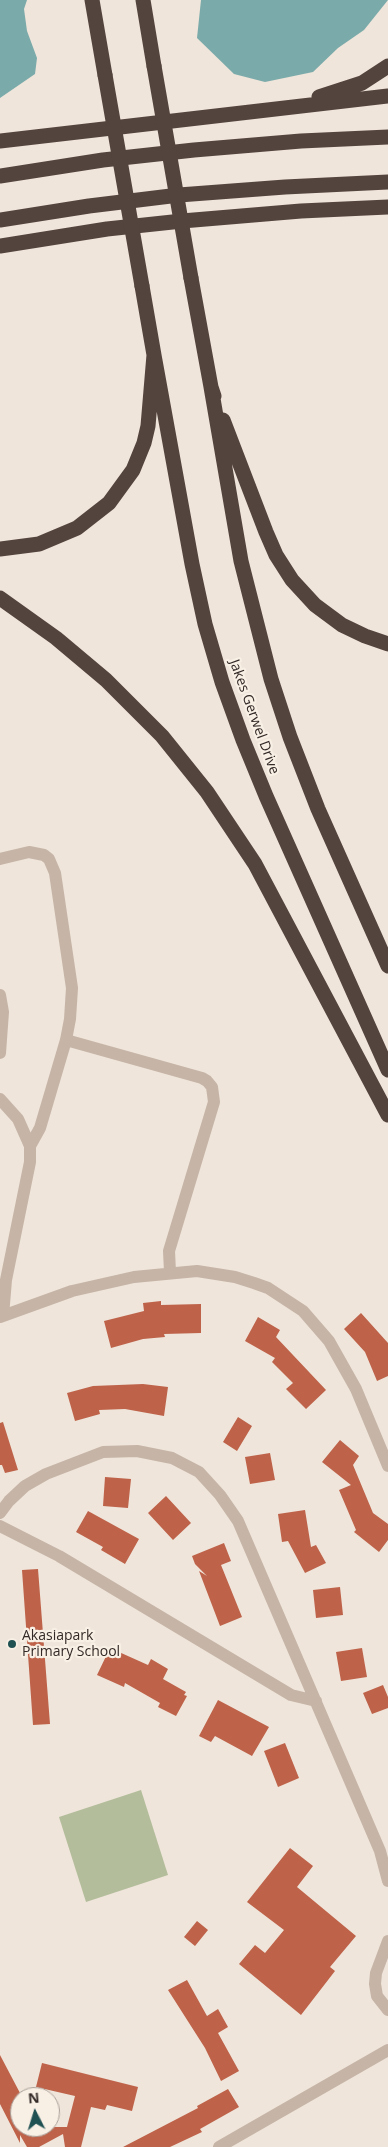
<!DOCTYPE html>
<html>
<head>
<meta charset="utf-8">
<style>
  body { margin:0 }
  #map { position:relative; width:388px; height:2147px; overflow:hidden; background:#efe5da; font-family:"Open Sans",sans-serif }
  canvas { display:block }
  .north { position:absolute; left:10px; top:2087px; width:50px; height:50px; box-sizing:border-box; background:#f8efe5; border:1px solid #a9a099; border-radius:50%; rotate:355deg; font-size:14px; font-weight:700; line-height:20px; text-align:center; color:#332a27 }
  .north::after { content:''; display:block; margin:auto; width:18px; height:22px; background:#1f5052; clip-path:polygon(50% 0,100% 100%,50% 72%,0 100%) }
</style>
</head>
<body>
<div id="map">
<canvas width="388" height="2147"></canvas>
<div class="north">N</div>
</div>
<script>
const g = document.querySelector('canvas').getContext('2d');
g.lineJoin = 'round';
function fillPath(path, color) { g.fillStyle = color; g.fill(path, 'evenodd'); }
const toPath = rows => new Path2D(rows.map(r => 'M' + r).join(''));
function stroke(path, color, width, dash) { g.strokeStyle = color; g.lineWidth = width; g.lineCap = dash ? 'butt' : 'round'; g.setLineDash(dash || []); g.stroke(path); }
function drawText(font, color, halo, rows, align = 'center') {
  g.font = font + ' "Open Sans",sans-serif'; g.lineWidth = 4.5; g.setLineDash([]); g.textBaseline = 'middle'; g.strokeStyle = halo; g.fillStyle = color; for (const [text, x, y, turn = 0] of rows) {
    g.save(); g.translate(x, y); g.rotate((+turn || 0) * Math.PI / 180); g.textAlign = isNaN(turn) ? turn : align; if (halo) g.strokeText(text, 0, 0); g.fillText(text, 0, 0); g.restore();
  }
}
fillPath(toPath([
  [141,1790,168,1875,86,1902,59,1817]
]), '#b3bd9b');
fillPath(toPath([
  [0,0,27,0,24,9,27,31,37,58,35,74,0,98],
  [201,0,388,0,364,30,338,48,313,72,265,82,234,74,197,38]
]), '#7baaaa');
fillPath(toPath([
  [161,1301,161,1305,201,1304,201,1333,164,1334,165,1337,143,1339,111,1348,104,1321,144,1311,143,1303],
  [361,1313,388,1343,388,1376,377,1381,365,1352,344,1329],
  [258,1317,280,1330,276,1337,326,1390,306,1409,286,1389,293,1383,272,1362,275,1358,245,1341],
  [143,1384,168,1387,164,1416,125,1409,99,1410,100,1414,75,1421,67,1393,93,1386],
  [238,1417,252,1426,237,1451,223,1442],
  [3,1422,18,1470,5,1473,2,1465,0,1465,0,1423],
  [340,1440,359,1456,353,1465,373,1513,388,1524,388,1540,379,1552,354,1532,356,1530,339,1490,351,1485,322,1462],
  [270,1453,275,1480,250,1484,245,1457],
  [105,1477,131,1479,128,1508,103,1506],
  [166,1496,191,1523,173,1540,148,1513],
  [305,1510,311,1547,316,1545,326,1563,305,1573,288,1541,282,1542,278,1514],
  [88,1511,139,1539,125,1564,101,1550,103,1547,76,1532],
  [224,1543,231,1561,221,1565,242,1617,220,1626,199,1571,207,1576,195,1564,192,1556],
  [38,1569,50,1724,33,1725,22,1570],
  [340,1587,343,1615,316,1618,313,1590],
  [110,1648,148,1665,151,1659,168,1669,163,1679,186,1692,184,1695,187,1696,176,1716,158,1707,160,1703,125,1683,124,1687,97,1675],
  [362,1648,367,1677,341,1681,336,1652],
  [383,1685,388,1697,388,1708,372,1714,363,1693],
  [218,1700,269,1727,252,1756,215,1736,211,1742,199,1736],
  [285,1743,299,1778,278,1787,264,1751],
  [290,1848,313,1866,297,1887,356,1936,330,1967,335,1971,301,2015,239,1964,255,1945,265,1953,284,1930,247,1902],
  [197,1921,208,1930,195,1946,184,1937],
  [187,1980,207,2016,218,2009,228,2027,218,2033,239,2071,221,2081,205,2048,168,1990],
  [0,2055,20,2093,20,2127,67,2127,75,2096,36,2087,42,2063,138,2087,132,2111,107,2105,105,2110,91,2107,81,2147,65,2147,63,2134,39,2147,27,2147,20,2135,20,2143,0,2104],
  [228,2089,239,2107,200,2129,202,2132,170,2147,123,2147,198,2108,197,2106]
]), '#be6249');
stroke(toPath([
  [0,859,29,852,44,855,49,859,55,873,72,988,70,1019,66,1040,40,1128,30,1146],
  [0,995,3,1012,0,1053],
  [66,1040,202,1078,207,1081,212,1087,214,1102,169,1251,170,1272],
  [0,1099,18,1119,30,1146,30,1162,6,1280,3,1316],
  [0,1317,72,1291,134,1277,197,1271,235,1277,254,1283,268,1288,303,1311,329,1341,356,1389,388,1466],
  [0,1513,9,1501,25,1486,46,1474,103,1452,137,1451,172,1458,199,1472,220,1495,238,1521,380,1851,388,1881],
  [0,1526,59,1556,291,1695,316,1701],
  [388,1941,376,1973,375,1984,377,1996,388,2010],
  [219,2147,388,2050]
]), '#c6b4a7', 12);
stroke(toPath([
  [92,0,105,75],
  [143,0,154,66],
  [319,97,362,83,388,66],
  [0,141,388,96],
  [0,176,103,160,194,150,301,141,388,137],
  [0,220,89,206,179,195,285,187,388,182],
  [0,246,107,229,182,221,301,211,388,207],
  [191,278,211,387,214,396],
  [154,355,192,564,205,624,222,682,243,740,266,796,388,1070],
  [211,387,241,561,271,679,290,737,318,809,388,966],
  [223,420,266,532,276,555,292,580,315,605,342,625,365,636,388,644],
  [0,549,39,544,77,528,109,503,133,470,144,443,148,426,154,355,142,286],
  [0,598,56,638,106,680,162,736,207,792,255,864,388,1115]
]), '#54443e', 15);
stroke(toPath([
  [154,66,191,278],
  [105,75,142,286]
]), '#54443e', 15);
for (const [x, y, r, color] of [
  [12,1644,5,"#1f5052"]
]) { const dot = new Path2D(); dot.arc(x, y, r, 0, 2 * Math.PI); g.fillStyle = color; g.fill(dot); stroke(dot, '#f8efe5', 2); }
drawText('14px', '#332a27', '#f8efe5', [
  ["Jakes Gerwel Drive",254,717,70]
]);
drawText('14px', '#332a27', '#f8efe5', [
  ["Akasiapark",22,1636],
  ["Primary School",22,1652]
], 'left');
</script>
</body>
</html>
